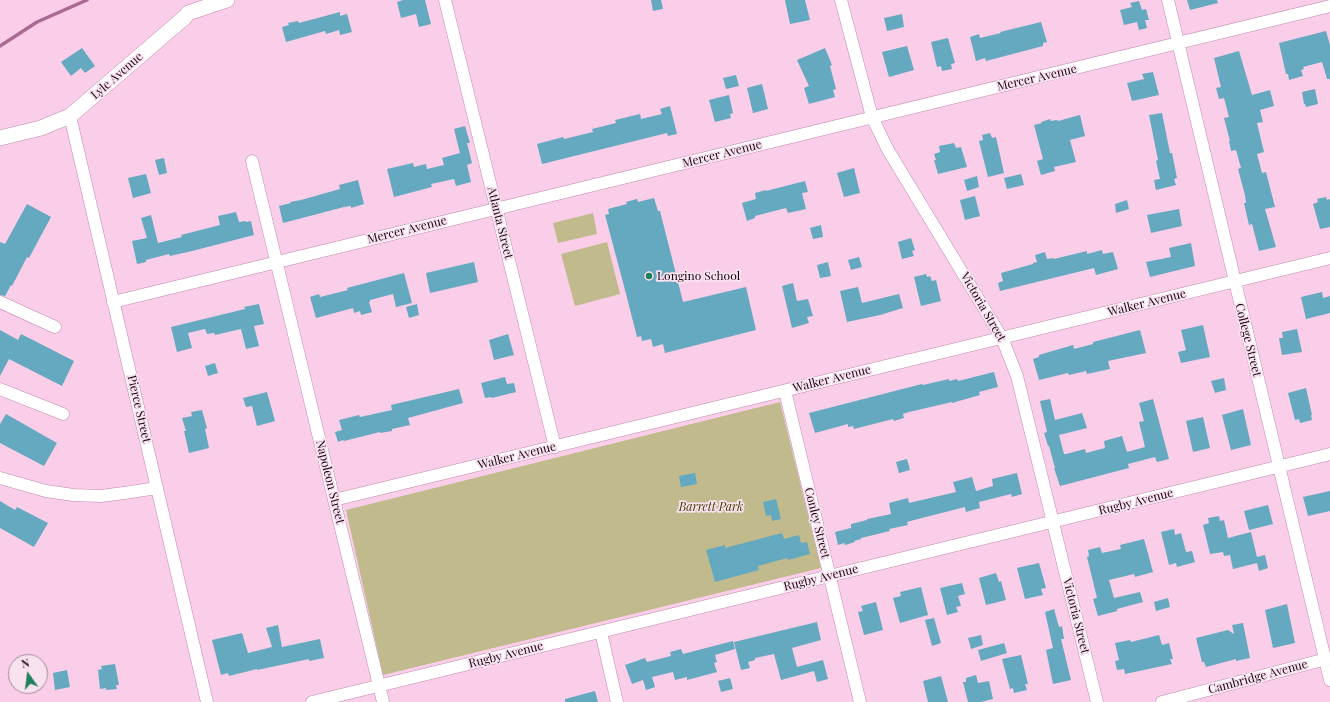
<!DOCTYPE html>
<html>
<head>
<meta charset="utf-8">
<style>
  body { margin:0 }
  #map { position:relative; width:1330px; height:702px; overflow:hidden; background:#facde9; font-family:"Playfair Display",serif }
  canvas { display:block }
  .north { position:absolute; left:8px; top:654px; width:40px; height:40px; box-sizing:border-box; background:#f9e2f0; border:1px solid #a08b98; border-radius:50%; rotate:346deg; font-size:11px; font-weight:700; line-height:16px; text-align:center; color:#1a0814 }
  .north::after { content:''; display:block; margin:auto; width:14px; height:18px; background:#1f8159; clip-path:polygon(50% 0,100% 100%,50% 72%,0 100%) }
</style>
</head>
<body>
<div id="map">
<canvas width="1330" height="702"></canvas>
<div class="north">N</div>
</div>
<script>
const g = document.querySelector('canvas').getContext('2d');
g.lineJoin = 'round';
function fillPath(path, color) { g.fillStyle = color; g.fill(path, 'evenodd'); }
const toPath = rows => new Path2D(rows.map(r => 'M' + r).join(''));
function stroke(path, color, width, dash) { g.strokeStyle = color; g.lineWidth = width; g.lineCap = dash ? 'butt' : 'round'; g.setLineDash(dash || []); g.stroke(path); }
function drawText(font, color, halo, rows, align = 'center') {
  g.font = font + ' "Playfair Display",serif'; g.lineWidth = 3.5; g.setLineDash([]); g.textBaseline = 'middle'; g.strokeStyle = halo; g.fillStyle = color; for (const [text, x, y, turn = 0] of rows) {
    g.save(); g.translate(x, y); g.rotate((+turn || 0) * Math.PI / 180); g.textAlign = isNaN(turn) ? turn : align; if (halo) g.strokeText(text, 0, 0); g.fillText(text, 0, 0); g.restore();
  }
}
fillPath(toPath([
  [593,213,597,234,558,243,553,223],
  [607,242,620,294,575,306,561,254],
  [780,402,821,568,383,675,346,510]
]), '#c0ba8d');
stroke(toPath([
  [0,46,37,22,87,0]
]), '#a96a93', 3.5);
fillPath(toPath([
  [403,0,425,0,431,24,419,27,416,14,401,18,397,2],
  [651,0,661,0,663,9,653,11],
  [785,0,805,0,810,20,790,24],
  [1187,0,1217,0,1218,3,1190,10],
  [1139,1,1142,10,1146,9,1149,20,1145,20,1147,28,1139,30,1137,22,1124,25,1120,10,1132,7,1130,3],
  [340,12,340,16,347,14,352,32,340,35,339,30,326,34,325,31,286,42,282,27,289,25,288,23,298,21,299,23],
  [902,14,904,27,887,31,884,18],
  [1041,22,1047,42,1043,43,1043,46,986,61,985,58,976,61,970,37,979,34,980,38,1001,33,1000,32],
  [1326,31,1330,45,1330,79,1327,79,1322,62,1303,67,1304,69,1301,70,1303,76,1289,80,1288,74,1286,74,1279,43],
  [948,38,955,63,951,64,952,69,942,71,941,66,937,67,931,42],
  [907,46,914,70,889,77,882,52],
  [82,48,95,66,85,73,81,68,71,76,61,62],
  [825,48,832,65,830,66,836,89,833,90,835,97,809,104,804,88,809,86,797,60],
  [1239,51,1252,95,1270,90,1274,106,1260,110,1263,122,1257,123,1264,152,1257,154,1262,173,1266,172,1275,207,1265,209,1276,247,1259,251,1252,224,1249,225,1244,203,1246,203,1245,195,1238,169,1241,168,1236,150,1231,151,1229,141,1230,141,1224,118,1229,117,1224,98,1219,99,1216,88,1221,87,1214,58],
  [1153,72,1159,95,1132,101,1127,83,1144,79,1142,74],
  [736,75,739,86,726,89,723,78],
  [762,84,768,109,753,113,747,88],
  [1315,89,1318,104,1306,107,1305,104,1304,104,1302,92],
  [729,95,733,113,730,114,731,118,715,122,709,100],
  [670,106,677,134,668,136,667,133,542,164,537,144,563,137,564,139,593,132,592,129,616,123,615,120,640,114,641,119,662,114,660,109],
  [1162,113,1170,153,1172,153,1177,178,1174,179,1176,185,1156,190,1154,180,1160,179,1156,161,1158,160,1149,115],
  [1080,115,1085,136,1070,140,1076,162,1054,167,1055,171,1041,175,1037,161,1043,159,1034,125,1042,123,1041,122,1050,119,1051,121,1057,120,1058,121],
  [465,126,470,143,467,143,472,163,467,165,471,182,456,186,454,179,431,184,432,187,394,197,387,169,413,163,414,167,426,164,427,169,444,165,442,158,460,153,454,129],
  [990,133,992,138,996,137,1004,173,988,177,979,141,983,140,982,135],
  [954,143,956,148,961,147,967,167,938,174,934,160,936,160,934,154,940,152,939,146],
  [164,158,167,173,159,175,155,160],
  [854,168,860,193,844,197,837,173],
  [146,174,151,193,133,198,128,178],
  [1021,174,1024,185,1007,189,1004,178],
  [977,176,979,187,967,191,964,180],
  [358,180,364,204,351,208,351,206,344,207,283,223,279,206,291,203,290,202,301,200,340,189,339,185],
  [805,181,808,192,802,193,806,209,788,213,786,208,755,216,755,218,747,221,742,203,756,199,755,193,766,190,766,191],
  [975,196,980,216,965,220,960,200],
  [1326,197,1327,200,1330,199,1330,227,1320,229,1313,204,1318,202,1317,199],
  [654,198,658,211,660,211,683,302,746,287,756,330,665,353,663,344,653,347,651,339,642,341,641,336,637,337,624,286,605,215,609,214,608,209,627,204,626,202,637,199,638,202],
  [1127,200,1129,209,1116,213,1115,204],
  [27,204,51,217,29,258,27,257,12,286,11,285,5,296,0,295,0,242,5,244],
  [1179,209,1182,226,1151,233,1147,215],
  [236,212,239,222,246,221,246,222,251,221,254,235,192,251,170,256,169,254,146,260,146,262,137,264,132,241,147,238,141,218,151,215,158,243,182,237,181,235,220,225,218,216],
  [821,225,823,237,813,239,810,228],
  [911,238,915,250,912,251,914,256,902,259,898,242],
  [1191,243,1195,266,1150,277,1146,262,1171,257,1169,248],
  [1102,250,1103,254,1113,252,1118,269,1096,275,1094,268,1000,291,998,283,1003,281,1001,273,1033,264,1033,263,1037,262,1035,255,1045,252,1047,259,1054,258,1054,259,1087,251,1087,254],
  [859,257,862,267,851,270,848,260],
  [474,262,478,282,430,293,426,273],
  [828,262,831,276,820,278,817,265],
  [404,273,412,303,396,307,393,294,370,300,370,302,369,302,372,312,361,315,360,311,354,313,353,308,316,318,310,297,319,294,320,297,348,290,347,288],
  [926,274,927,277,930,276,932,281,936,280,941,301,921,306,914,277],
  [793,283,797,301,808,299,813,316,807,317,809,323,792,328,782,286],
  [858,287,862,303,899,294,903,308,880,315,847,322,840,291],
  [1322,292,1323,298,1330,296,1330,313,1306,319,1301,297],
  [259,304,264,324,254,326,259,346,246,349,241,329,215,335,214,333,207,334,205,329,188,333,192,348,177,352,171,327,245,309,244,307],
  [417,304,419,315,409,318,406,307],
  [1203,325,1210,357,1181,363,1178,352,1186,350,1181,330],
  [1297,329,1302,352,1282,355,1279,338,1283,338,1282,332],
  [0,330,18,340,21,334,74,361,62,386,9,359,0,376],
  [1140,330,1146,353,1108,361,1110,369,1087,374,1086,371,1069,375,1068,373,1039,380,1033,359,1039,357,1039,355,1073,345,1074,349,1093,344,1093,342],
  [508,334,514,355,494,360,489,340],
  [215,363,218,373,208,376,205,366],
  [994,372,998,387,979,392,980,395,952,403,952,402,909,412,903,414,904,418,894,421,893,419,854,429,853,426,848,427,848,424,815,433,809,413,922,384,923,385,949,379,949,381,957,379,958,381],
  [505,377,507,384,514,383,516,392,492,398,491,397,485,398,481,383],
  [1224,378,1226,390,1215,393,1211,381],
  [1306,388,1312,415,1311,415,1312,420,1300,423,1299,419,1295,420,1288,393],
  [459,389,463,403,408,418,410,425,392,429,392,431,380,433,380,432,344,441,343,440,338,442,335,432,342,430,339,420,359,415,360,417,392,410,391,405],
  [267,392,275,421,257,426,252,406,246,407,243,398],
  [1050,399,1055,420,1082,413,1087,428,1059,435,1064,454,1066,454,1085,449,1086,453,1105,448,1104,441,1122,436,1127,452,1145,447,1139,422,1144,421,1139,403,1153,399,1169,459,1157,462,1155,457,1128,464,1129,468,1060,486,1054,468,1055,468,1049,446,1048,446,1044,433,1047,432,1040,401],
  [1243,409,1251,445,1231,450,1222,415],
  [202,410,207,428,205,429,209,448,189,453,184,431,186,431,182,418,192,416,191,412],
  [6,414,57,443,44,466,0,443,0,424],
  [1203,417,1210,448,1193,452,1186,421],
  [907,459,910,470,899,473,896,462],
  [695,473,697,484,681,487,679,476],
  [1017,473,1022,494,1012,497,1011,494,979,502,980,508,966,512,965,507,918,519,907,522,908,525,889,529,890,531,861,538,861,539,854,541,855,542,845,545,844,543,838,545,835,532,851,528,851,524,867,520,867,519,891,514,889,503,908,498,909,503,956,492,953,482,972,477,976,491,993,486,992,479],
  [1330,491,1330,511,1308,516,1303,497],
  [776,499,781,519,772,521,771,515,766,516,763,502],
  [0,501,15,510,17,507,48,523,34,547,0,528],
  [1268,505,1273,524,1249,530,1244,511],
  [1219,516,1220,521,1224,520,1228,538,1251,532,1257,557,1265,555,1268,568,1259,571,1257,563,1233,569,1230,555,1224,556,1223,552,1210,554,1203,525,1209,523,1208,518],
  [1174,529,1175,535,1181,533,1186,552,1192,551,1195,562,1177,567,1176,563,1169,565,1161,532],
  [782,533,784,539,799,535,801,543,807,542,810,554,788,560,787,558,758,566,759,570,715,582,706,550,725,545,725,548],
  [1144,539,1153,572,1135,577,1134,574,1109,580,1114,598,1140,592,1143,602,1117,609,1117,611,1098,616,1093,599,1097,598,1087,557,1089,556,1088,550,1100,547,1102,553,1121,549,1120,545],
  [1039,563,1046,588,1041,589,1043,595,1025,599,1017,568],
  [996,573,999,582,1001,581,1006,600,986,605,979,578],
  [962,583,965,594,958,596,961,606,956,607,958,612,947,615,940,588],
  [921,587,928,615,900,623,893,598,901,596,900,592],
  [1168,598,1170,607,1156,611,1154,602],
  [876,602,883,630,864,635,858,612,863,611,861,606],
  [1287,604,1295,643,1273,648,1265,610],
  [1054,609,1059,627,1062,626,1064,639,1061,639,1071,680,1053,684,1046,650,1053,648,1045,612],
  [934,618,941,643,932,646,925,620],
  [817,622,821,640,792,648,797,667,823,660,828,679,817,682,814,671,781,680,774,654,755,658,755,660,748,662,750,668,741,670,734,642],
  [1243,623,1250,658,1236,661,1236,659,1206,667,1204,662,1202,662,1196,638,1228,630,1234,634,1232,625],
  [278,625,282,647,320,639,324,658,309,661,309,659,257,670,257,669,229,676,228,673,221,675,212,640,242,633,248,653,272,647,266,628],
  [981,635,983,645,971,649,968,638],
  [1159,635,1162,645,1169,643,1173,659,1170,659,1172,664,1125,674,1124,669,1117,670,1115,661,1119,660,1115,643,1130,640,1131,642],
  [733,641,735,649,715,655,717,662,714,663,717,672,687,680,687,677,675,680,673,672,652,677,655,687,646,690,643,680,632,684,625,665,645,658,647,662,671,656,670,652,681,649,683,654],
  [1004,643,1007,653,981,661,978,650],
  [1021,655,1028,684,1025,684,1027,690,1014,693,1013,688,1010,689,1002,659],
  [115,664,119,685,116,685,117,689,106,690,106,688,100,689,98,670,102,669,101,666],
  [67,670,70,687,55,690,53,673],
  [976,675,978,683,989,681,993,699,981,702,968,702,963,682,966,682,966,678],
  [941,676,948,702,928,702,923,681],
  [730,678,733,689,721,692,718,681],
  [595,691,598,702,565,702,565,699]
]), '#64a9bf');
const minor = toPath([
  [445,0,555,447],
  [841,0,872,117,888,150,1002,338,1017,376,1097,702],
  [1168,0,1330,680],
  [70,116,207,702],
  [252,161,383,702],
  [0,302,55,327],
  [113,302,1330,6],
  [0,389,63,414],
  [785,391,860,702],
  [0,478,46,491,73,495,101,496,124,493,157,488],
  [334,500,1330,258],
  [601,632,617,702],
  [312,702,1330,454],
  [1162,702,1330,658]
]);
const tertiary = toPath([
  [0,138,41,128,70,116,185,17,188,13,227,0]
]);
stroke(minor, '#be8aab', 13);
stroke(tertiary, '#be8aab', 16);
stroke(minor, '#fff', 12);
stroke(tertiary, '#fff', 15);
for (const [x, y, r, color] of [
  [649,276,4,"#1f8159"]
]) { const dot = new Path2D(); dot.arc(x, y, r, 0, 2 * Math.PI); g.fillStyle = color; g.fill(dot); stroke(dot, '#f9e2f0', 1.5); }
drawText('12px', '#1a0814', '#f9e2f0', [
  ["Lyle Avenue",117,76,-41],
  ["Mercer Avenue",1037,78,-13],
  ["Mercer Avenue",722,154,-14],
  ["Atlanta Street",500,223,76],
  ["Mercer Avenue",407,230,-14],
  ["Walker Avenue",1147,303,-14],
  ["Victoria Street",983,307,60],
  ["College Street",1248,340,76],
  ["Walker Avenue",832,379,-14],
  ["Pierce Street",139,409,77],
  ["Walker Avenue",517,456,-14],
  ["Napoleon Street",330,482,76],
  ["Rugby Avenue",1136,502,-14],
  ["Conley Street",817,523,76],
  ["Rugby Avenue",821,578,-14],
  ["Victoria Street",1076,616,76],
  ["Rugby Avenue",506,655,-14],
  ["Cambridge Avenue",1258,677,-15]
]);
drawText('12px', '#1a0814', '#f9e2f0', [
  ["Longino School",657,276]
], 'left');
drawText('italic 12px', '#473f00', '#f9e2f0', [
  ["Barrett Park",711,507]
]);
</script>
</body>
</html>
